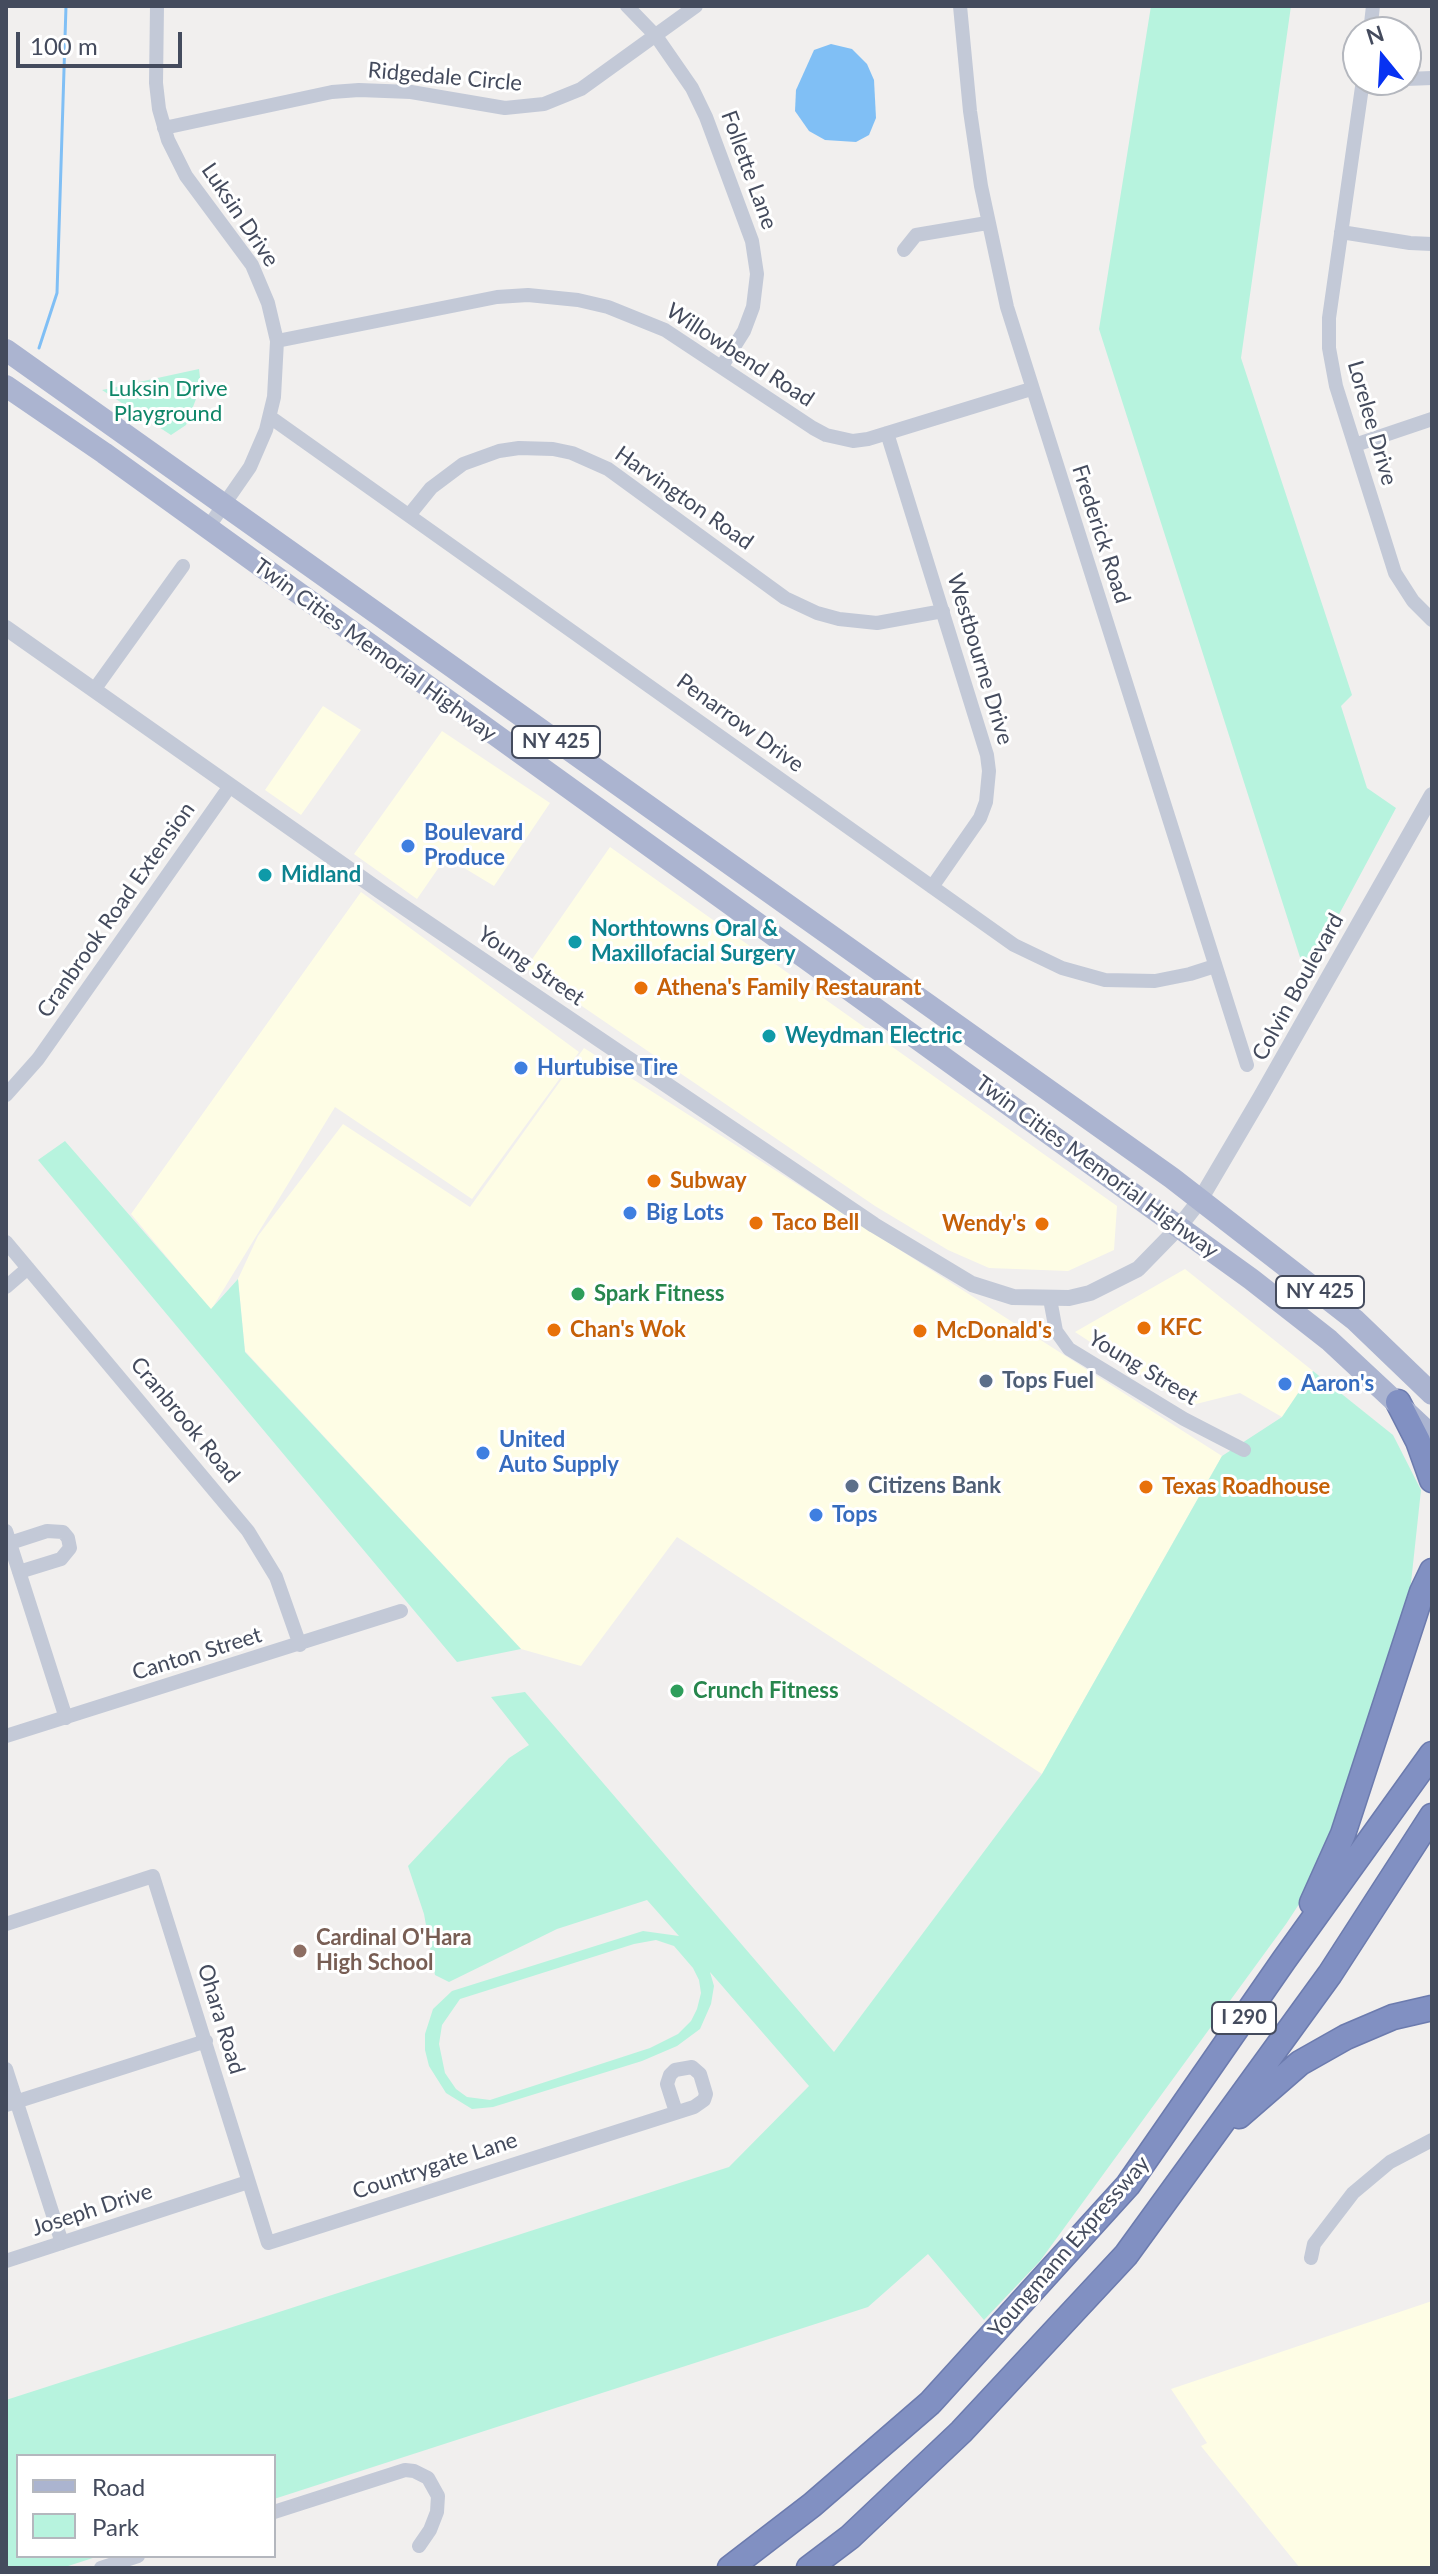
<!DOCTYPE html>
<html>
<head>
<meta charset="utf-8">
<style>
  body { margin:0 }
  #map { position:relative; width:1438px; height:2574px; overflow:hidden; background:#f1efee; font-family:Lato,sans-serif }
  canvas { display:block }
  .frame { position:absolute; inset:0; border:8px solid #444b5d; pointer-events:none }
  .legend { position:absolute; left:16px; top:2454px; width:260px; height:104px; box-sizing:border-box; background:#fff; border:2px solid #b4b7be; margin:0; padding:10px 14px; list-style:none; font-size:24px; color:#444b5d }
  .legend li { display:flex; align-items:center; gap:16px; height:40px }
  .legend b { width:40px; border:2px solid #b4b7be }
  .north { position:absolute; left:1342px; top:16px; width:80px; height:80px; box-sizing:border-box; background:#fff; border:2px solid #b4b7be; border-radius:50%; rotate:342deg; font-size:22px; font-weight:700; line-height:32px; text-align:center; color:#444b5d }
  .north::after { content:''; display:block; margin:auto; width:28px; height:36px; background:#0732f2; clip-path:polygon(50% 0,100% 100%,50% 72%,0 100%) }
  .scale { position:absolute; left:16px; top:32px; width:166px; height:36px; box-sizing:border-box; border:4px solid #444b5d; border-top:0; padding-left:10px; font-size:24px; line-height:28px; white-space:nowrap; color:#444b5d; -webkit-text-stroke:6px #fff; paint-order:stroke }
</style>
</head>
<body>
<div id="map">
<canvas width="1438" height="2574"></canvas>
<div class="frame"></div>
<ul class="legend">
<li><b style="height:10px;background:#abb4d0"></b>Road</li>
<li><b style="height:22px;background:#b7f3de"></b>Park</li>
</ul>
<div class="north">N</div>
<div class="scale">100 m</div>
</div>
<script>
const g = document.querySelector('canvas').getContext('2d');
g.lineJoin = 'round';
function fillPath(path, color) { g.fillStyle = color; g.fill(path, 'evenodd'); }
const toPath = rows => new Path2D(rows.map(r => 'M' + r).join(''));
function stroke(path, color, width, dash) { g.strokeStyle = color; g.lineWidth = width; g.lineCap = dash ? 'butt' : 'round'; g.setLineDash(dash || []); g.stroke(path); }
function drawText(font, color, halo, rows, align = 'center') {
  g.font = font + ' Lato,sans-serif'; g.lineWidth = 6; g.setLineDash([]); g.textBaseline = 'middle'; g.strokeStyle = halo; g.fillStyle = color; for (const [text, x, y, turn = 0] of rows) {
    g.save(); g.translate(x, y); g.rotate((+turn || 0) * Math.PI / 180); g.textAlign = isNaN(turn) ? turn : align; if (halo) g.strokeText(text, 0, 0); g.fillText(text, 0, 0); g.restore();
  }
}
fillPath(toPath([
  [323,706,361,730,301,815,265,790],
  [442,731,550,803,494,886,446,857,417,899,354,854],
  [610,847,1117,1206,1114,1250,1068,1271,989,1268,948,1250,875,1206,526,968],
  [361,892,579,1052,472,1199,335,1107,211,1310,131,1214],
  [584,1048,1222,1456,1042,1774,677,1537,581,1666,521,1649,245,1351,238,1279,258,1236,343,1124,470,1207],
  [1185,1269,1313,1371,1282,1417,1240,1393,1188,1406,1075,1332],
  [1432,2301,1432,2568,1300,2568,1201,2446,1207,2443,1171,2389]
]), '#fefde5');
fillPath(toPath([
  [1151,6,1291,6,1241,358,1352,695,1341,706,1367,788,1396,808,1306,976,1099,329],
  [199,369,201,386,186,425,171,435,102,390],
  [65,1141,211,1309,238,1279,245,1352,521,1649,457,1662,38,1160],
  [1313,1371,1393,1435,1421,1490,1410,1592,1347,1797,1311,1886,1286,1924,1040,2261,984,2320,928,2254,868,2307,274,2499,274,2456,18,2456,18,2556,99,2556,62,2568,6,2568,6,2400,729,2167,809,2086,710,1972,714,1986,711,2004,700,2029,677,2046,642,2061,493,2107,472,2109,446,2093,429,2066,425,2050,425,2034,433,2009,452,1991,643,1931,679,1936,647,1900,557,1929,449,1982,435,1975,424,1914,408,1866,509,1758,529,1745,491,1697,525,1692,834,2052,1042,1774,1222,1456,1282,1417],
  [656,1940,674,1946,693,1968,699,1980,701,1993,697,2009,691,2021,678,2034,650,2048,490,2100,467,2097,456,2089,445,2073,439,2044,442,2025,460,1999,634,1944]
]), '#b7f3de');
fillPath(toPath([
  [831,44,852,49,867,64,874,80,876,118,869,135,856,142,825,140,809,131,795,111,796,90,814,50]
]), '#80bff5');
stroke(toPath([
  [39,348,57,293,66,6]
]), '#80bff5', 3);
const motorway = toPath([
  [1398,1402,1418,1441,1432,1480],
  [1312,1903,1343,1834,1422,1592,1432,1571],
  [1239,2116,1300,2063,1346,2037,1393,2017,1432,2008],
  [730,2568,812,2505,930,2403,1128,2185,1284,1960,1432,1754],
  [809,2568,850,2537,961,2432,1126,2255,1330,1974,1432,1816]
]);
stroke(motorway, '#6c7bae', 27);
stroke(toPath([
  [157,6,156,83,159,109,168,140,186,176,252,265,268,303,277,341,274,397,266,430,250,467,207,529],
  [627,6,656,36,692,88,706,117,752,241,757,274,753,307,744,331,722,366],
  [960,6,970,111,981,186,1007,307,1247,1065],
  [1370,32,1373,6],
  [1406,79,1432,78],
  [1363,80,1329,318,1329,348,1336,386,1395,573,1413,601,1432,620],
  [164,128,332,92,359,90,411,92,505,108,544,104,581,89,696,6],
  [1341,232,1410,243,1432,244],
  [904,250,916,235,987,223],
  [277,341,497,297,528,295,578,300,608,307,665,330,813,428,826,435,853,441,868,439,1031,389],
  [270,417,1014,945,1062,968,1105,980,1155,981,1190,974,1215,966],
  [887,433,987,755,989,771,986,802,980,818,932,887],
  [1355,445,1432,419],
  [410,514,431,488,463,464,499,451,519,448,553,449,572,453,608,469,785,598,817,613,839,619,877,623,943,611],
  [94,690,183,566],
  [6,1095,38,1059,230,786],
  [6,1242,248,1531,276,1577,300,1645],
  [6,1287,28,1268],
  [1050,1299,1056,1331,1069,1349,1184,1419,1244,1450],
  [6,1531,66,1718],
  [10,1543,47,1531,63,1532,68,1538,70,1548,61,1559,19,1572],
  [6,1736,401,1611],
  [6,1924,153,1876,268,2243,694,2107,704,2100,706,2094,700,2074,692,2067,675,2070,670,2075,667,2084,676,2112],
  [6,2069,62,2243],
  [6,2105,206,2041],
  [1311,2258,1314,2244,1353,2193,1390,2162,1432,2140],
  [6,2261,248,2182],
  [274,2512,405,2470,414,2471,428,2478,438,2496,437,2512,430,2530,419,2546],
  [101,2568,138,2556]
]), '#c3c9d7', 14);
stroke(toPath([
  [6,628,380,891,874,1225,972,1284,1013,1297,1069,1298,1090,1293,1138,1269,1179,1227,1200,1200,1260,1098,1432,795]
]), '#c3c9d7', 16);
stroke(toPath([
  [6,350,1172,1178,1355,1320,1432,1394],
  [6,386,104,453,1251,1279,1329,1340,1432,1436]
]), '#abb4d0', 22);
stroke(motorway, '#8190c2', 24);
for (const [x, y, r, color] of [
  [408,846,8,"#3f7fe0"],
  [265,875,8,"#0f9aa8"],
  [575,942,8,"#0f9aa8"],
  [641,988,8,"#e8710a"],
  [769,1036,8,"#0f9aa8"],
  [521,1068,8,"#3f7fe0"],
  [654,1181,8,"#e8710a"],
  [630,1213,8,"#3f7fe0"],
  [756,1223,8,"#e8710a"],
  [1042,1224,8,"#e8710a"],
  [578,1294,8,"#2e9e5b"],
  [1144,1328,8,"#e8710a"],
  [554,1330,8,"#e8710a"],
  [920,1331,8,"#e8710a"],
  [986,1381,8,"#5c6f8a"],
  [1285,1384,8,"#3f7fe0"],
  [483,1453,8,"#3f7fe0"],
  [852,1486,8,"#5c6f8a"],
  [1146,1487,8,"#e8710a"],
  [816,1515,8,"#3f7fe0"],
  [677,1691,8,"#2e9e5b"],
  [300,1951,8,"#8d6e63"]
]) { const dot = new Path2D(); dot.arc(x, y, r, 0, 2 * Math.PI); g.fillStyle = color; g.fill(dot); stroke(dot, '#fff', 3); }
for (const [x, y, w] of [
  [556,742,88],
  [1320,1292,88],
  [1244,2018,64]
]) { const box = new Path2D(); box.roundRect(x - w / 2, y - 16, w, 32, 6); g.fillStyle = '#fff'; g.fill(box); stroke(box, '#444b5d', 2); }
drawText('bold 20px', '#444b5d', null, [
  ["NY 425",556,742],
  ["NY 425",1320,1292],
  ["I 290",1244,2018]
]);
drawText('22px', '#444b5d', '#fff', [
  ["Ridgedale Circle",445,77,5],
  ["Follette Lane",749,170,70],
  ["Luksin Drive",240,215,56],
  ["Willowbend Road",740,355,33],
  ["Lorelee Drive",1372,423,74],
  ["Harvington Road",684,498,35],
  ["Frederick Road",1101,534,72],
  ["Twin Cities Memorial Highway",375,650,36],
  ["Westbourne Drive",980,659,73],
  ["Penarrow Drive",740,723,36],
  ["Cranbrook Road Extension",116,910,-55],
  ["Young Street",531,966,34],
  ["Colvin Boulevard",1298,987,-61],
  ["Twin Cities Memorial Highway",1097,1167,36],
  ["Young Street",1143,1368,31],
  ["Cranbrook Road",185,1420,50],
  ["Canton Street",197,1654,-17],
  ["Ohara Road",221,2019,73],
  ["Countrygate Lane",435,2166,-18],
  ["Joseph Drive",92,2210,-18],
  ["Youngmann Expressway",1069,2247,-49]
]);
drawText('22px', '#0e8668', '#fff', [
  ["Luksin Drive",168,389],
  ["Playground",168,414]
]);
drawText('bold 22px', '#366cbe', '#fff', [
  ["Boulevard",424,833],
  ["Produce",424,858],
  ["Hurtubise Tire",537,1068],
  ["Big Lots",646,1213],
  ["Aaron's",1301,1384],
  ["United",499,1440],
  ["Auto Supply",499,1465],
  ["Tops",832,1515]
], 'left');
drawText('bold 22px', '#0d838f', '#fff', [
  ["Midland",281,875],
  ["Northtowns Oral &",591,929],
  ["Maxillofacial Surgery",591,954],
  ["Weydman Electric",785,1036]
], 'left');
drawText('bold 22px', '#c56008', '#fff', [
  ["Athena's Family Restaurant",657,988],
  ["Subway",670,1181],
  ["Taco Bell",772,1223],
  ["Wendy's",1026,1224,"right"],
  ["KFC",1160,1328],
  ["Chan's Wok",570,1330],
  ["McDonald's",936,1331],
  ["Texas Roadhouse",1162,1487]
], 'left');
drawText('bold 22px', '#27864d', '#fff', [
  ["Spark Fitness",594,1294],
  ["Crunch Fitness",693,1691]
], 'left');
drawText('bold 22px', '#4e5e75', '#fff', [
  ["Tops Fuel",1002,1381],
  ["Citizens Bank",868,1486]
], 'left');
drawText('bold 22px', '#785e54', '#fff', [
  ["Cardinal O'Hara",316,1938],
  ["High School",316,1963]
], 'left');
</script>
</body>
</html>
